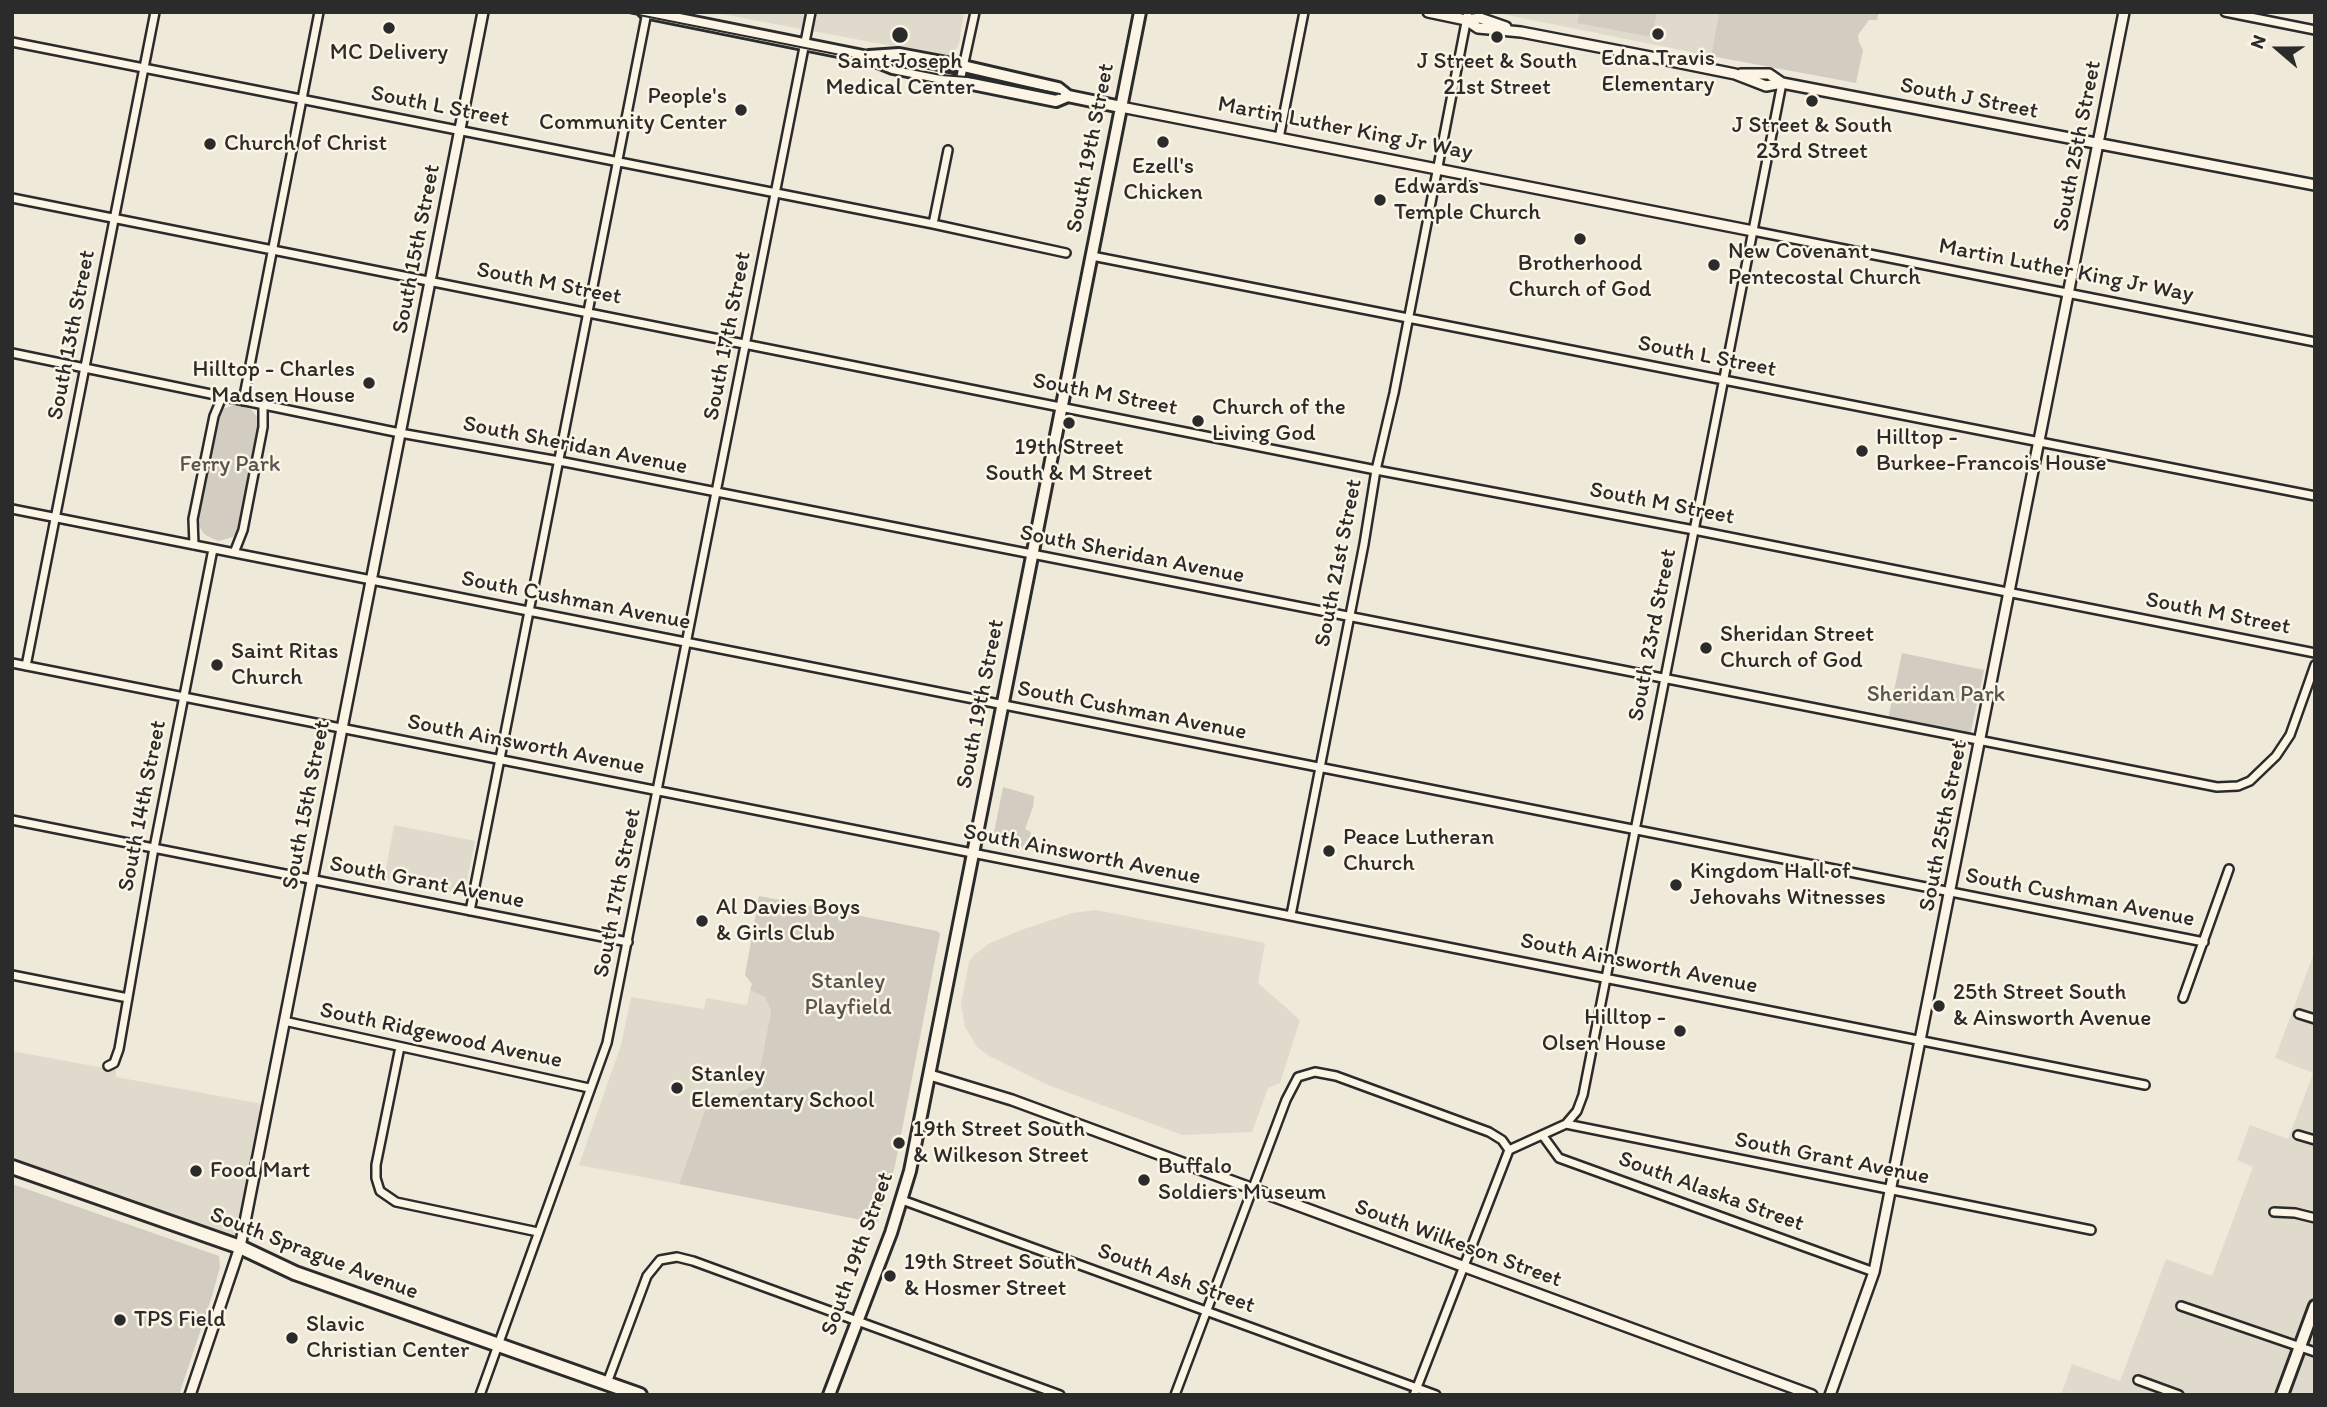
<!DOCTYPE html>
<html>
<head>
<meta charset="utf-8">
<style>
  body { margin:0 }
  #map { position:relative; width:2327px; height:1407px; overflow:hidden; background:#efe9da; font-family:Itim,sans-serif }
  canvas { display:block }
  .frame { position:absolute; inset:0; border:14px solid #2b2b2b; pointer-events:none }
  .north { position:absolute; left:2243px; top:14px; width:70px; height:70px; -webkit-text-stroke:5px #fcf5e5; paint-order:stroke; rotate:290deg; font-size:19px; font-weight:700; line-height:28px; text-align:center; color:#2b2b2b }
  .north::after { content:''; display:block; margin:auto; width:24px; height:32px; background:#2b2b2b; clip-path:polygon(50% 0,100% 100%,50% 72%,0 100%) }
</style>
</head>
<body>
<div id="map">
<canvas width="2327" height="1407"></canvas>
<div class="frame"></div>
<div class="north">N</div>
</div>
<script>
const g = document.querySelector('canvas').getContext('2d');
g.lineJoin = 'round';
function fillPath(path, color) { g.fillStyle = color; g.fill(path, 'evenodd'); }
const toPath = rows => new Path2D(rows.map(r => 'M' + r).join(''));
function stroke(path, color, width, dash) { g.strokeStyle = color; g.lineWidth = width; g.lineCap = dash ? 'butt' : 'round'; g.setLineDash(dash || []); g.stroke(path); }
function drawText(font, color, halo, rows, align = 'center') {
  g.font = font + ' Itim,sans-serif'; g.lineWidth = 5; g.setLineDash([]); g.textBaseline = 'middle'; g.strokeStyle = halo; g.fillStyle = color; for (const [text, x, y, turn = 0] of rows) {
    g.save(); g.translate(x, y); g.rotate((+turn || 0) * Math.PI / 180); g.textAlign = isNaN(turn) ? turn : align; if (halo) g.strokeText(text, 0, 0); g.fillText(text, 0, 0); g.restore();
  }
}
fillPath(toPath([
  [711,12,964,12,959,44,951,57],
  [1492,12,1719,12,1711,56],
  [394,825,475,841,464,895,384,879],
  [1096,910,1265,943,1258,983,1300,1020,1280,1083,1268,1088,1252,1132,1182,1135,1048,1085,989,1056,977,1047,965,1027,961,1004,969,962,974,955,990,943,1021,930,1072,913],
  [2315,951,2315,1395,2061,1395,2072,1364,2120,1381,2166,1259,2212,1276,2253,1167,2237,1160,2250,1125,2288,1139,2313,1073,2275,1058],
  [750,990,765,997,771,1011,757,1084,739,1092,737,1102,711,1093,679,1184,579,1165,621,1045,631,997,704,1009,706,998,747,1005],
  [12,1051,99,1067,108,1066,116,1059,116,1077,268,1105,240,1247,12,1167]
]), '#e0dacc');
fillPath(toPath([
  [1580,12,1657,12,1652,37,1577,23],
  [1719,12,1879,12,1877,20,1869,20,1858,35,1859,42,1863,50,1856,83,1711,56],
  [237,404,252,410,261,423,241,527,233,537,219,541,213,539,204,534,197,522,197,514,214,422,223,409],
  [1902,653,1984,670,1970,736,1888,719],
  [1003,787,1034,796,1033,807,1025,829,1031,832,1028,850,992,843],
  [759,896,937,931,940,934,895,1166,877,1223,679,1184,711,1093,736,1101,739,1092,757,1084,771,1011,765,997,750,990,752,984,745,975],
  [12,1184,219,1256,220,1267,212,1296,179,1395,12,1395]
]), '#d2cdc0');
const minor = toPath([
  [2225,12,2315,30],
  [12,42,933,224,1066,253],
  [960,81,975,12],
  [1279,138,1304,12],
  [12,198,1376,470,1694,530,2315,653],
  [933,224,948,150],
  [1753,231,2315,342],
  [1092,256,2315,496],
  [12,353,400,433,559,461,2217,787,2238,786,2250,781,2276,756,2290,735,2315,665],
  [243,401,319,12],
  [12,509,2204,942],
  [194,545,193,519,214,416,222,397],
  [234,553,243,530,263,427,263,405],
  [12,663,2145,1085],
  [26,666,155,12],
  [12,820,628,942],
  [470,911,647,12],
  [1291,915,1364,544,1376,470,1394,393,1468,12],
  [12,975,128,998],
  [2183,998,2229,869],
  [2299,1014,2315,1019],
  [284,1021,589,1088],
  [400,1047,376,1165,376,1178,380,1191,396,1202,538,1232],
  [108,1066,114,1063,119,1049,154,848,213,549],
  [1566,1124,2091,1230],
  [2298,1135,2315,1140],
  [1543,1136,1559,1158,1570,1162,1874,1272],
  [1509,1150,1566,1124,1577,1111,1583,1095,1782,83],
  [902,1200,1436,1395],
  [2274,1212,2295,1213,2315,1218],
  [2181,1306,2315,1352],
  [2138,1380,2179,1395],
  [607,1383,647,1276,660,1260,677,1257,693,1261,1060,1395],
  [480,1395,607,1043,811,12],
  [1175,1395,1286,1100,1298,1077,1315,1072,1336,1076,1489,1132,1502,1140,1509,1150],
  [1414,1395,1509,1150]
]);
const tertiary = toPath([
  [1428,12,1466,20,1480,18,1506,27],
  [1466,20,1478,28,1521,32,1656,58,1735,74,1766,86,1782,83,2315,185],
  [1741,74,1769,74,1782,83],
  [1121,107,1753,231],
  [930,1075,1012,1100,1812,1395],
  [190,1395,240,1247,483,12],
  [1830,1395,1874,1272,2124,12]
]);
const secondary = toPath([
  [644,12,863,56,893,68,1056,101,1068,96,1121,107],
  [869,56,899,54,963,66,1058,88,1068,96],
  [829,1395,891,1233,910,1171,1140,12],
  [2282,1395,2315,1306]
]);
const primary = toPath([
  [12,1167,240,1247,295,1273,640,1395]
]);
stroke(minor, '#2b2b2b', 12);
stroke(tertiary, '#2b2b2b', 14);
stroke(secondary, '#2b2b2b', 16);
stroke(primary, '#2b2b2b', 18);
stroke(minor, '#fcf5e5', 7);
stroke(tertiary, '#fcf5e5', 9);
stroke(secondary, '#fcf5e5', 10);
stroke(primary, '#fcf5e5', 12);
stroke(toPath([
  [624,12,941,75,980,78,1060,94]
]), '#2b2b2b', 2);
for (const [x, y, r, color] of [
  [389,28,7,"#2b2b2b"],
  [1658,34,7,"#2b2b2b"],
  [900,35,9,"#2b2b2b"],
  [1497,37,7,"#2b2b2b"],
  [1812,101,7,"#2b2b2b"],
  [741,110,7,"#2b2b2b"],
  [1163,142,7,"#2b2b2b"],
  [210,144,7,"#2b2b2b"],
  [1380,200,7,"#2b2b2b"],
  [1580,239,7,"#2b2b2b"],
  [1714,265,7,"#2b2b2b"],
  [369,383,7,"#2b2b2b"],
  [1198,421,7,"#2b2b2b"],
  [1069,423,7,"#2b2b2b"],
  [1862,451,7,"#2b2b2b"],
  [1706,648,7,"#2b2b2b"],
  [217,665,7,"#2b2b2b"],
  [1329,851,7,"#2b2b2b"],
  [1676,885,7,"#2b2b2b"],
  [702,921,7,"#2b2b2b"],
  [1939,1006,7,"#2b2b2b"],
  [1680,1031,7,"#2b2b2b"],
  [677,1088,7,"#2b2b2b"],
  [899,1143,7,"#2b2b2b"],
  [196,1171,7,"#2b2b2b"],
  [1144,1180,7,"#2b2b2b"],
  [890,1276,7,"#2b2b2b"],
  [120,1320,7,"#2b2b2b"],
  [292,1338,7,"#2b2b2b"]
]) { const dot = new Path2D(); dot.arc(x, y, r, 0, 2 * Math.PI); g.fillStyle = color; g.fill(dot); stroke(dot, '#fcf5e5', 2.5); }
drawText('23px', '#2b2b2b', '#fcf5e5', [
  ["MC Delivery",389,53,"center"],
  ["Edna Travis",1658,59,"center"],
  ["Elementary",1658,85,"center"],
  ["Saint Joseph",900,62,"center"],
  ["Medical Center",900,88,"center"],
  ["J Street & South",1497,62,"center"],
  ["21st Street",1497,88,"center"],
  ["People's",727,97,"right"],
  ["Community Center",727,123,"right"],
  ["J Street & South",1812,126,"center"],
  ["23rd Street",1812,152,"center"],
  ["Church of Christ",224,144],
  ["Ezell's",1163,167,"center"],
  ["Chicken",1163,193,"center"],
  ["Edwards",1394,187],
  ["Temple Church",1394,213],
  ["New Covenant",1728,252],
  ["Pentecostal Church",1728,278],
  ["Brotherhood",1580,264,"center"],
  ["Church of God",1580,290,"center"],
  ["Hilltop - Charles",355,370,"right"],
  ["Madsen House",355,396,"right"],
  ["Church of the",1212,408],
  ["Living God",1212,434],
  ["Hilltop -",1876,438],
  ["Burkee-Francois House",1876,464],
  ["19th Street",1069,448,"center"],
  ["South & M Street",1069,474,"center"],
  ["Sheridan Street",1720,635],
  ["Church of God",1720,661],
  ["Saint Ritas",231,652],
  ["Church",231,678],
  ["Peace Lutheran",1343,838],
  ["Church",1343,864],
  ["Kingdom Hall of",1690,872],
  ["Jehovahs Witnesses",1690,898],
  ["Al Davies Boys",716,908],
  ["& Girls Club",716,934],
  ["25th Street South",1953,993],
  ["& Ainsworth Avenue",1953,1019],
  ["Hilltop -",1666,1018,"right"],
  ["Olsen House",1666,1044,"right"],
  ["Stanley",691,1075],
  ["Elementary School",691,1101],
  ["19th Street South",913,1130],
  ["& Wilkeson Street",913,1156],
  ["Buffalo",1158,1167],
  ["Soldiers Museum",1158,1193],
  ["Food Mart",210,1171],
  ["19th Street South",904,1263],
  ["& Hosmer Street",904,1289],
  ["TPS Field",134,1320],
  ["Slavic",306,1325],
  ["Christian Center",306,1351]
], 'left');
drawText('23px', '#2b2b2b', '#fcf5e5', [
  ["South J Street",1969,99,11],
  ["South L Street",440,107,11],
  ["Martin Luther King Jr Way",1345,129,11],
  ["South 25th Street",2078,146,-79],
  ["South 19th Street",1091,148,-79],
  ["South 15th Street",417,249,-79],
  ["Martin Luther King Jr Way",2066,271,11],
  ["South M Street",549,284,11],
  ["South 13th Street",72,335,-79],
  ["South 17th Street",728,336,-79],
  ["South L Street",1707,357,11],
  ["South M Street",1105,395,11],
  ["South Sheridan Avenue",575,446,11],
  ["South M Street",1662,504,11],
  ["South Sheridan Avenue",1132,555,11],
  ["South 21st Street",1339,563,-79],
  ["South Cushman Avenue",576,601,11],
  ["South M Street",2218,614,11],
  ["South 23rd Street",1653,635,-79],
  ["South 19th Street",981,704,-79],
  ["South Cushman Avenue",1132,711,11],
  ["South Ainsworth Avenue",526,745,11],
  ["South 15th Street",307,805,-79],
  ["South 14th Street",143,806,-79],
  ["South 25th Street",1944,826,-79],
  ["South Ainsworth Avenue",1082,855,11],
  ["South Grant Avenue",427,883,11],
  ["South 17th Street",618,893,-79],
  ["South Cushman Avenue",2080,898,11],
  ["South Ainsworth Avenue",1639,964,11],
  ["South Ridgewood Avenue",441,1036,12],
  ["South Grant Avenue",1832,1159,11],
  ["South Alaska Street",1711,1192,20],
  ["South Wilkeson Street",1458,1244,20],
  ["South Sprague Avenue",314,1254,21],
  ["South 19th Street",858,1254,-70],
  ["South Ash Street",1176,1279,20]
]);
drawText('23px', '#555450', '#fcf5e5', [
  ["Ferry Park",230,465],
  ["Sheridan Park",1936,695],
  ["Stanley",848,982],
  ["Playfield",848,1008]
]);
</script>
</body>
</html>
